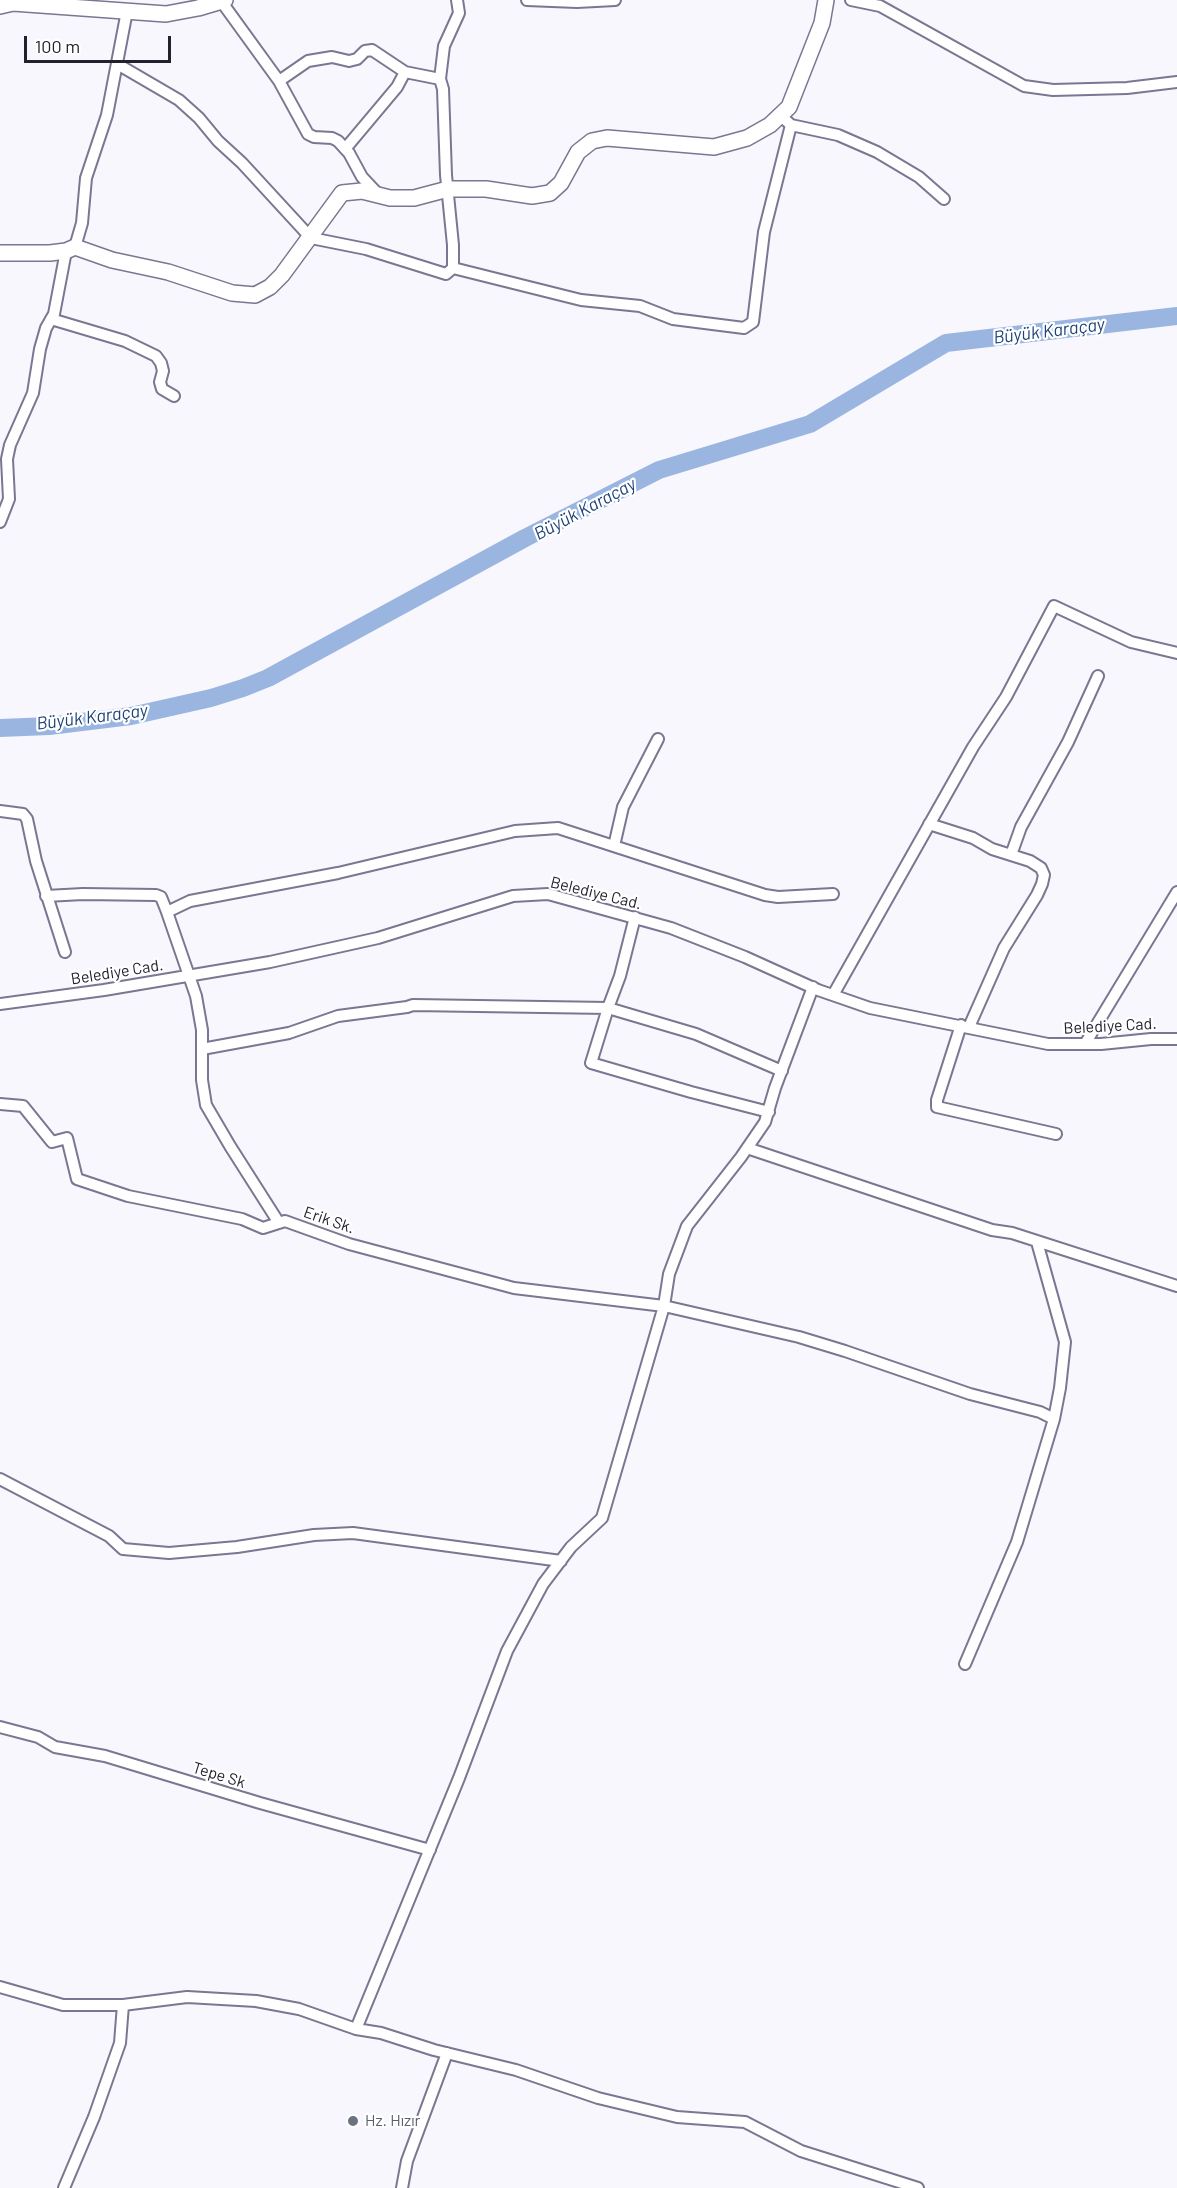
<!DOCTYPE html>
<html>
<head>
<meta charset="utf-8">
<style>
  body { margin:0 }
  #map { position:relative; width:1177px; height:2188px; overflow:hidden; background:#f8f7fd; font-family:Barlow,sans-serif }
  canvas { display:block }
  .scale { position:absolute; left:24px; top:36px; width:147px; height:27px; box-sizing:border-box; border:3px solid #23212d; border-top:0; padding-left:8px; font-size:18px; line-height:21px; white-space:nowrap; color:#23212d; -webkit-text-stroke:4px #fff; paint-order:stroke }
</style>
</head>
<body>
<div id="map">
<canvas width="1177" height="2188"></canvas>
<div class="scale">100 m</div>
</div>
<script>
const g = document.querySelector('canvas').getContext('2d');
g.lineJoin = 'round';
const toPath = rows => new Path2D(rows.map(r => 'M' + r).join(''));
function stroke(path, color, width, dash) { g.strokeStyle = color; g.lineWidth = width; g.lineCap = dash ? 'butt' : 'round'; g.setLineDash(dash || []); g.stroke(path); }
function drawText(font, color, halo, rows, align = 'center') {
  g.font = font + ' Barlow,sans-serif'; g.lineWidth = 4.5; g.setLineDash([]); g.textBaseline = 'middle'; g.strokeStyle = halo; g.fillStyle = color; for (const [text, x, y, turn = 0] of rows) {
    g.save(); g.translate(x, y); g.rotate((+turn || 0) * Math.PI / 180); g.textAlign = isNaN(turn) ? turn : align; if (halo) g.strokeText(text, 0, 0); g.fillText(text, 0, 0); g.restore();
  }
}
stroke(toPath([
  [0,728,49,726,131,716,211,698,243,688,268,678,525,538,659,470,810,424,946,343,1177,316]
]), '#9ab6e0', 18);
const street = toPath([
  [527,0,577,2,615,0],
  [851,0,880,6,1024,86,1053,90,1127,88,1177,82],
  [221,1,279,81,308,134,314,137,332,138,338,141,349,153,362,177,378,194],
  [119,65,179,100,199,118,218,141,242,163,311,238,366,249,446,274,453,268,453,245,446,175,443,89,440,79,444,46,459,13,457,0],
  [279,81,308,61,332,57,349,61,357,59,365,51,372,50,405,72,440,79],
  [791,125,838,135,877,152,919,177,944,199],
  [345,149,397,87,405,72],
  [75,247,82,223,86,178,107,115,127,11],
  [453,268,581,300,640,306,673,319,744,328,753,322,764,232,791,125,781,116],
  [51,319,125,341,156,356,161,363,163,371,160,382,162,389,174,396],
  [0,522,9,499,7,459,10,445,33,393,40,349,46,328,54,314,66,251],
  [0,811,23,814,27,819,36,861,65,952],
  [929,824,973,838,992,849,1030,861,1041,868,1044,875,1042,884,1037,895,1004,948,969,1027],
  [614,846,623,807,658,739],
  [1011,855,1021,827,1068,742,1098,676],
  [46,896,83,894,156,895,161,897,167,912],
  [635,917,620,976,608,1008,591,1063,691,1092,769,1112],
  [833,995,973,747,1006,697,1054,606,1131,642,1177,653],
  [0,1004,104,990,270,962,378,938,513,896,548,894,671,928,745,957,818,990,870,1008,1048,1044,1101,1044,1151,1039,1177,1039],
  [961,1025,937,1100,937,1107,1056,1134],
  [1085,1044,1177,892],
  [202,1049,289,1033,338,1016,407,1007,413,1005,608,1008,696,1034,782,1071],
  [0,1104,23,1106,52,1142,67,1138,77,1179,128,1196,242,1219,263,1228,285,1221,349,1244,514,1288,664,1306,799,1337,845,1351,970,1394,1040,1412,1054,1419],
  [747,1148,992,1230,1012,1233,1177,1286],
  [279,1223,230,1146,206,1105,202,1080,202,1030,196,996,167,912,190,901,338,873,515,831,558,828,765,895,778,897,833,894],
  [0,1479,109,1536,123,1549,169,1553,237,1547,314,1535,353,1533,561,1561],
  [965,1664,1017,1542,1054,1419,1060,1388,1065,1342,1037,1242],
  [0,1727,38,1737,55,1747,105,1756,260,1803,430,1850],
  [0,1987,63,2005,123,2005,187,1997,256,2001,299,2009,356,2029,381,2033,434,2050,516,2070,598,2098,677,2117,745,2122,801,2151,918,2188],
  [356,2029,459,1778,507,1651,543,1584,571,1547,602,1518,664,1306,669,1274,687,1226,741,1157,765,1122,775,1088,813,987],
  [64,2188,94,2117,120,2043,123,2005],
  [402,2188,407,2161,447,2053]
]);
const secondary = toPath([
  [0,6,13,3,166,14,198,8,225,0],
  [0,253,50,253,66,251,75,247,112,260,168,272,232,293,255,295,270,287,282,275,342,193,362,191,390,198,414,198,448,189,486,189,532,196,550,193,561,183,578,152,592,141,607,138,714,147,747,138,770,125,789,107,822,23,826,0]
]);
stroke(street, '#7b7691', 14);
stroke(secondary, '#7b7691', 18);
stroke(street, '#fff', 10);
stroke(secondary, '#fff', 15);
for (const [x, y, r, color] of [
  [353,2121,6,"#6b7280"]
]) { const dot = new Path2D(); dot.arc(x, y, r, 0, 2 * Math.PI); g.fillStyle = color; g.fill(dot); stroke(dot, '#fff', 2); }
drawText('16px', '#23212d', '#fff', [
  ["Belediye Cad.",596,893,14],
  ["Belediye Cad.",117,972,-9],
  ["Belediye Cad.",1110,1026,-3],
  ["Erik Sk.",329,1220,19],
  ["Tepe Sk",219,1775,17]
]);
drawText('16px', '#5b616d', '#fff', [
  ["Hz. Hızır",365,2121]
], 'left');
drawText('italic 18px', '#204378', '#fff', [
  ["Büyük Karaçay",1049,331,-7],
  ["Büyük Karaçay",585,509,-28],
  ["Büyük Karaçay",92,717,-7]
]);
</script>
</body>
</html>
